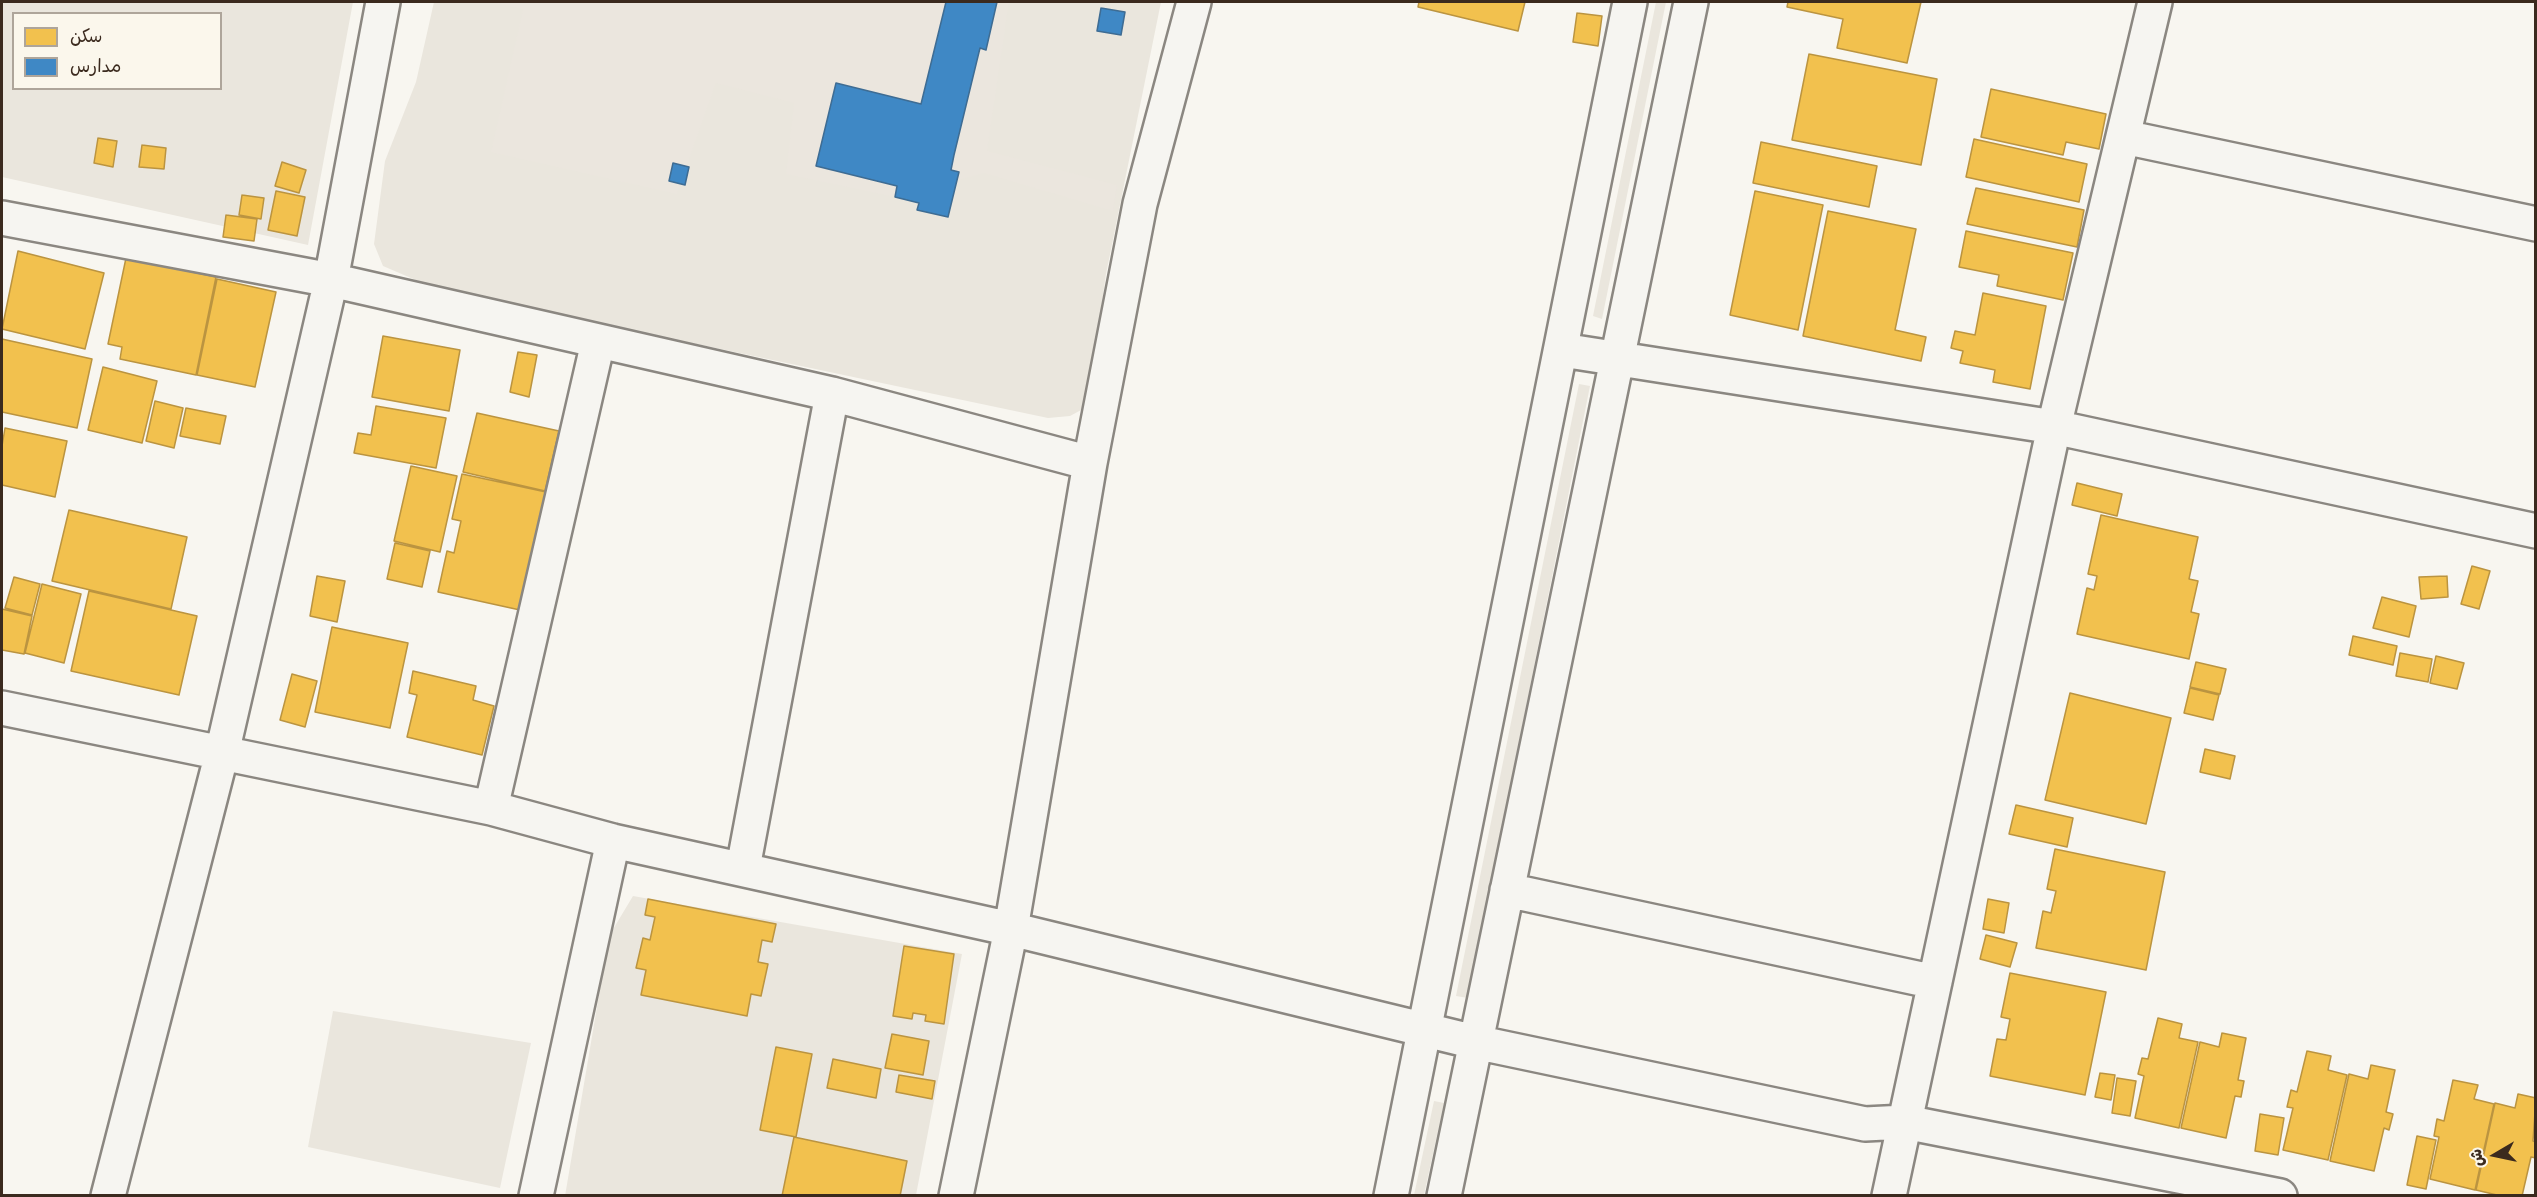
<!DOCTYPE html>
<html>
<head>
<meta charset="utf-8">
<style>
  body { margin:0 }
  #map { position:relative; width:2537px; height:1197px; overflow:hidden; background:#f8f6f0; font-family:Caveat,"Playpen Sans Arabic",sans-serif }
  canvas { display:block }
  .frame { position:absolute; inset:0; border:3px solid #3b2a1e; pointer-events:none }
  .legend { position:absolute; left:12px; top:12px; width:210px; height:78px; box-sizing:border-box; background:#fbf7ec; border:2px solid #aea59a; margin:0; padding:8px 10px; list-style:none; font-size:18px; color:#3b2a1e }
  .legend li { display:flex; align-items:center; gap:12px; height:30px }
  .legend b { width:30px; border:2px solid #aea59a }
  .north { position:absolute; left:2465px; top:1125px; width:60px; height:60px; -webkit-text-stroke:4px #fbf7ec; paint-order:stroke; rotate:261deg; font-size:16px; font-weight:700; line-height:24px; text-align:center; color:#3b2a1e }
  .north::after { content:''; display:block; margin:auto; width:21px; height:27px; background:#3b2a1e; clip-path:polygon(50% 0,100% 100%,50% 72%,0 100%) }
</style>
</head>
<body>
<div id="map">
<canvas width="2537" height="1197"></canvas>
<div class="frame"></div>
<ul class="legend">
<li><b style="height:16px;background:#f2c14e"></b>سكن</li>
<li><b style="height:16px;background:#3f88c5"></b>مدارس</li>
</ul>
<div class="north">ش</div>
</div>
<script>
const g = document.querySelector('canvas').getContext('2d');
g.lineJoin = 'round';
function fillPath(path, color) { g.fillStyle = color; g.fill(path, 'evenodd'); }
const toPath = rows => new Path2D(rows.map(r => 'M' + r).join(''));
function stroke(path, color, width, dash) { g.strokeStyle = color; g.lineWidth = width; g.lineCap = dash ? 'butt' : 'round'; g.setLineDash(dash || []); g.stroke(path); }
fillPath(toPath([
  [444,2,1160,2,1073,410,389,260]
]), '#ebe6de');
fillPath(toPath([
  [2,2,353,2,308,245,2,177],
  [14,14,220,14,220,88,14,88],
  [434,2,492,2,523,9,491,152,677,194,716,83,794,103,786,174,895,197,984,173,1113,211,1117,185,987,151,1009,2,1161,2,1106,274,1090,387,1083,409,1070,416,1048,418,497,302,453,296,383,266,374,244,385,161,416,82],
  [1656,2,1666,2,1602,319,1593,316],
  [1579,384,1590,386,1468,998,1456,996],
  [633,896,962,954,916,1195,565,1196,609,936],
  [333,1011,531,1043,500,1188,308,1147],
  [1434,1101,1444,1103,1424,1195,1414,1195]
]), '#eae6dd');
const homes = toPath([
  [1419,2,1525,2,1518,31,1418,7,1419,2],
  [1788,2,1921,2,1907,63,1837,48,1843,19,1787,7,1788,2],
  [1577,13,1602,16,1598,46,1573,42,1577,13],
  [1809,54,1937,79,1921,165,1792,140,1809,54],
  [1991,89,2106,114,2099,149,2066,142,2063,155,1981,137,1991,89],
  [98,138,117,141,113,167,94,163,98,138],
  [1974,139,2087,164,2079,202,1966,177,1974,139],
  [1761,142,1877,166,1869,207,1753,183,1761,142],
  [142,145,166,148,164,169,139,167,142,145],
  [282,162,306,170,299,193,275,186,282,162],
  [1976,188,2084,210,2077,247,1967,224,1976,188],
  [276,191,305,197,297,236,268,230,276,191],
  [1755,191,1823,205,1798,330,1730,315,1755,191],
  [242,195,264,198,261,219,239,215,242,195],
  [1828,211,1916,229,1895,330,1926,337,1921,361,1803,336,1828,211],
  [226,215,257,219,254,241,223,237,226,215],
  [1966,231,2073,253,2063,300,1997,286,1999,275,1959,267,1966,231],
  [18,251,104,273,85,349,2,329,18,251],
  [126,258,216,277,196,375,120,359,122,347,108,344,126,258],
  [217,279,276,292,255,387,197,375,217,279],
  [1983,293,2046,306,2030,389,1993,382,1995,370,1960,363,1963,351,1951,348,1955,331,1975,335,1983,293],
  [383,336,460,350,449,411,372,397,383,336],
  [2,339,92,359,77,428,2,412,2,339],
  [518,352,537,355,529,397,510,392,518,352],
  [103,367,157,381,142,443,88,430,103,367],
  [155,401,183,408,174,448,146,441,155,401],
  [376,406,446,418,436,468,354,453,358,433,371,435,376,406],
  [186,408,226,416,220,444,180,436,186,408],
  [477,413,559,431,545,491,463,472,477,413],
  [5,428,67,441,55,497,2,485,2,446,5,428],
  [411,466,457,476,440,552,394,541,411,466],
  [462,474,546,492,520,610,438,592,447,551,454,553,461,521,452,519,462,474],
  [2077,483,2122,494,2117,516,2072,505,2077,483],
  [69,510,187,537,171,609,52,581,69,510],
  [2101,515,2198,537,2189,579,2198,581,2191,612,2199,614,2189,659,2077,634,2087,588,2094,590,2097,576,2088,574,2101,515],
  [395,543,430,551,422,587,387,579,395,543],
  [2472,566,2490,571,2479,609,2461,604,2472,566],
  [317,576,345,581,337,622,310,616,317,576],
  [2447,576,2448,597,2421,599,2419,577,2447,576],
  [14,577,40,584,32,615,5,608,14,577],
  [42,584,81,594,64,663,25,653,42,584],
  [89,591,197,616,179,695,71,671,89,591],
  [2382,597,2416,606,2409,637,2373,628,2382,597],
  [2,609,32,616,24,654,2,650,2,609],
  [332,627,408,643,390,728,315,712,332,627],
  [2353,636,2397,646,2393,665,2349,655,2353,636],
  [2400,653,2432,659,2428,682,2396,676,2400,653],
  [2436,656,2464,663,2457,689,2430,683,2436,656],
  [2196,662,2226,669,2220,694,2190,687,2196,662],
  [413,671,476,686,473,700,494,706,482,755,407,737,417,695,409,693,413,671],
  [292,674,317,681,305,727,280,720,292,674],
  [2190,688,2219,695,2213,720,2184,713,2190,688],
  [2070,693,2171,718,2146,824,2045,800,2070,693],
  [2205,749,2235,756,2230,779,2200,772,2205,749],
  [2016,805,2073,818,2067,847,2009,834,2016,805],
  [2055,849,2165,872,2146,970,2036,948,2043,911,2051,913,2056,891,2047,889,2055,849],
  [648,899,776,924,772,942,762,940,758,962,768,964,761,996,751,994,747,1016,641,995,646,970,636,968,643,938,650,940,655,917,645,915,648,899],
  [1988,899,2009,903,2004,933,1983,929,1988,899],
  [1986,935,2017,943,2010,967,1980,959,1986,935],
  [904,946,954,954,944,1024,925,1021,926,1015,913,1013,912,1019,893,1016,904,946],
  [2010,973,2106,992,2085,1095,1990,1076,1997,1039,2006,1040,2010,1019,2001,1017,2010,973],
  [2158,1018,2182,1024,2179,1038,2198,1042,2179,1128,2135,1118,2144,1076,2138,1074,2142,1058,2148,1059,2158,1018],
  [2222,1033,2246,1038,2238,1080,2244,1081,2241,1097,2235,1096,2226,1138,2181,1128,2200,1042,2219,1047,2222,1033],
  [892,1034,929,1041,923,1075,885,1068,892,1034],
  [776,1047,812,1054,796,1137,760,1130,776,1047],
  [2307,1051,2331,1056,2328,1070,2347,1075,2328,1160,2283,1150,2293,1108,2287,1107,2291,1090,2297,1092,2307,1051],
  [833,1059,881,1069,876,1098,827,1088,833,1059],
  [2371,1065,2395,1070,2386,1112,2393,1114,2389,1130,2384,1128,2374,1171,2330,1161,2349,1074,2368,1079,2371,1065],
  [2100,1073,2115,1075,2111,1100,2095,1097,2100,1073],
  [899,1075,935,1081,932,1099,896,1092,899,1075],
  [2117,1078,2136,1081,2130,1116,2112,1113,2117,1078],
  [2453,1080,2478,1085,2474,1099,2494,1104,2475,1190,2430,1179,2439,1137,2434,1136,2437,1119,2444,1121,2453,1080],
  [2518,1094,2536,1098,2533,1141,2536,1142,2536,1158,2531,1157,2522,1196,2501,1196,2476,1190,2495,1103,2515,1108,2518,1094],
  [2260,1114,2284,1118,2278,1155,2255,1151,2260,1114],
  [2417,1136,2436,1140,2426,1189,2407,1185,2417,1136],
  [794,1137,907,1161,900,1196,782,1196,794,1137]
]);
fillPath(homes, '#f2c14e');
stroke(homes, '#bb9440', 1.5);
const schools = toPath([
  [946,2,997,2,986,50,980,48,954,155,951,170,959,172,948,217,917,210,919,203,895,197,897,186,816,166,836,83,921,104,946,2],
  [1101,8,1125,12,1121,35,1097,31,1101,8],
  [673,163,689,167,685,185,669,181,673,163]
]);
fillPath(schools, '#3f88c5');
stroke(schools, '#3e6c93', 1.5);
const street = toPath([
  [2124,137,2536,224],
  [2,218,331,280,832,394,1090,463],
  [1562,350,2054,427,2536,531],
  [2,708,491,808,613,841,1011,929,1475,1042,1865,1124,1905,1122,2280,1196],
  [491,808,598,342],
  [743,868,832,394],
  [1507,890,1935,982],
  [108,1196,222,753,331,280,383,2],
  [536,1196,613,841],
  [956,1196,1011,929,1090,463,1140,204,1194,2],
  [1391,1196,1630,2],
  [1444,1196,1691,2],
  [1889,1196,2054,427,2155,2]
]);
stroke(street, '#8b8781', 38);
stroke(street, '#f6f5f1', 33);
</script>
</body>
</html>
